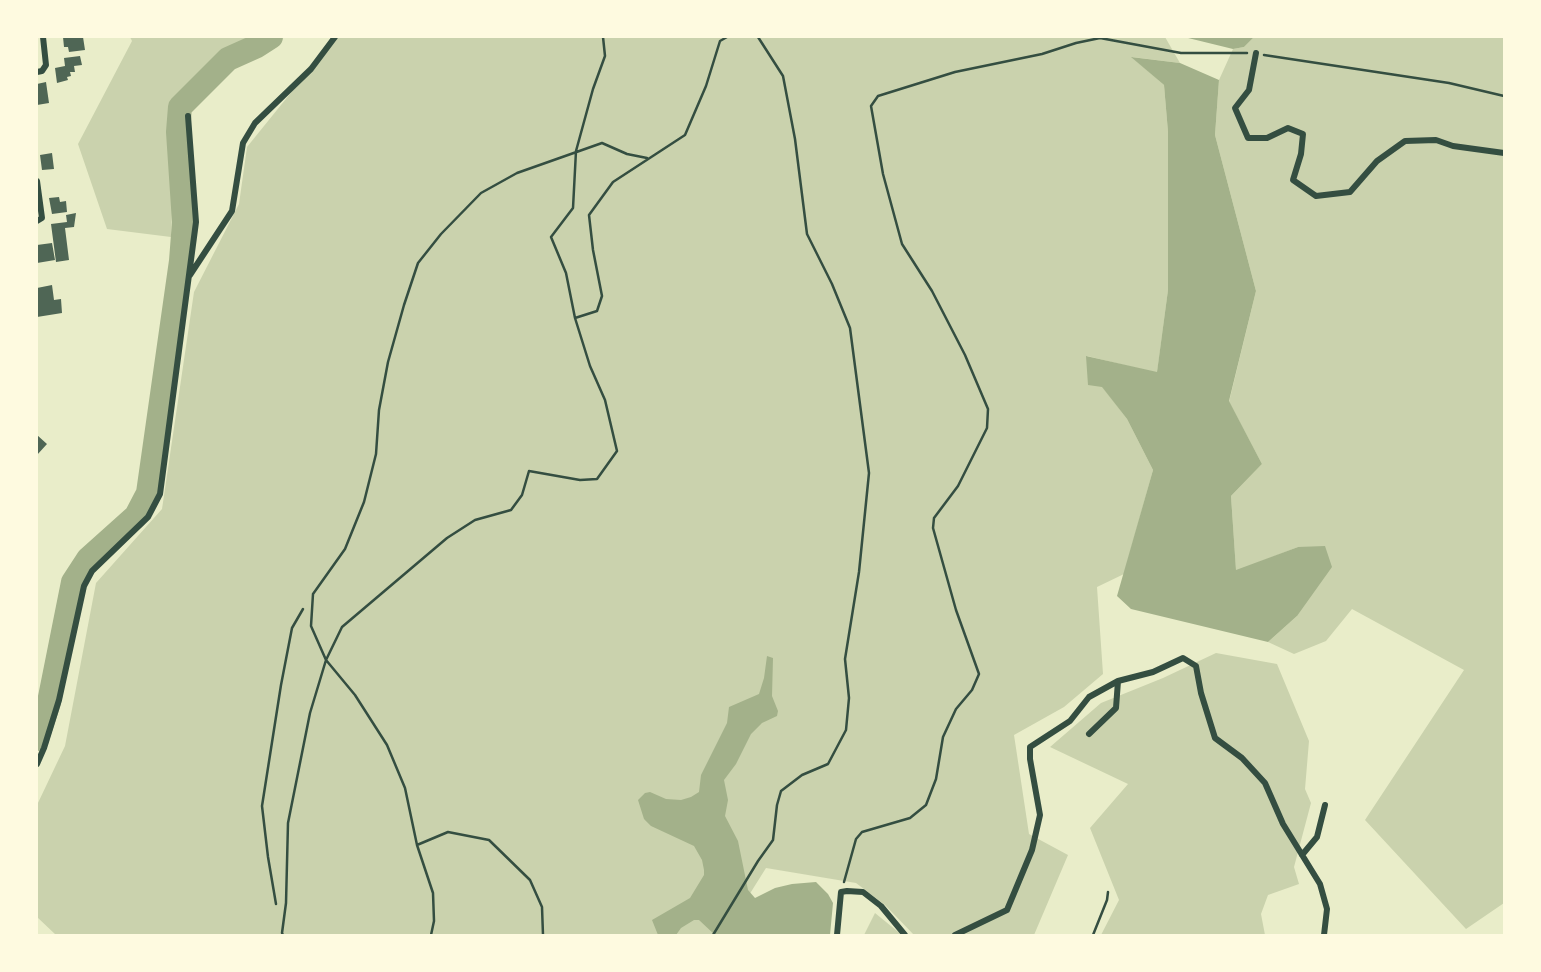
<!DOCTYPE html>
<html>
<head>
<meta charset="utf-8">
<style>
  body { margin:0 }
  #map { position:relative; width:1541px; height:972px; overflow:hidden; background:#e9edc9; font-family:"Open Sans",sans-serif }
  canvas { display:block }
  .frame { position:absolute; inset:0; border:38px solid #fefae0; pointer-events:none }
</style>
</head>
<body>
<div id="map">
<canvas width="1541" height="972"></canvas>
<div class="frame"></div>
</div>
<script>
const g = document.querySelector('canvas').getContext('2d');
g.lineJoin = 'round';
function fillPath(path, color) { g.fillStyle = color; g.fill(path, 'evenodd'); }
const toPath = rows => new Path2D(rows.map(r => 'M' + r).join(''));
function stroke(path, color, width, dash) { g.strokeStyle = color; g.lineWidth = width; g.lineCap = dash ? 'butt' : 'round'; g.setLineDash(dash || []); g.stroke(path); }
fillPath(toPath([
  [130,37,244,37,252,48,176,116,171,237,107,229,78,144,132,41],
  [336,37,1165,37,1180,63,1132,57,1164,85,1168,132,1168,290,1157,373,1087,356,1102,386,1127,419,1153,470,1124,574,1097,587,1103,674,1064,707,1014,735,1029,834,1068,855,1034,935,914,935,885,905,856,883,766,868,724,935,56,935,37,917,37,805,65,746,96,583,162,509,194,292,239,204,247,147],
  [1254,37,1504,37,1504,903,1466,929,1365,820,1464,670,1352,609,1326,641,1294,654,1268,642,1297,616,1298,547,1236,571,1231,496,1262,464,1229,402,1256,291,1215,135,1219,80,1233,49,1244,47],
  [1216,653,1277,664,1309,741,1305,789,1311,803,1294,867,1299,884,1268,895,1261,914,1265,935,1101,935,1119,900,1090,828,1128,784,1050,747,1101,703,1163,678],
  [875,913,902,935,864,935]
]), '#cad2ad');
fillPath(toPath([
  [1184,37,1254,37,1244,47,1233,49],
  [1131,57,1180,63,1219,80,1215,135,1256,291,1229,401,1262,464,1231,496,1236,570,1298,547,1325,546,1332,567,1297,616,1268,642,1131,609,1117,596,1153,470,1127,419,1102,387,1088,385,1086,356,1157,372,1168,290,1168,132,1164,85],
  [767,656,773,658,772,696,778,711,777,716,762,723,751,734,736,764,724,780,728,800,725,816,738,841,748,890,755,898,775,888,792,884,816,882,828,894,833,903,830,935,715,935,699,920,694,920,681,928,676,935,658,935,652,920,690,898,704,875,704,870,702,860,694,846,651,826,644,819,638,800,645,793,650,792,666,799,681,800,691,797,699,792,701,775,727,723,729,707,759,694,764,678]
]), '#a3b18a');
stroke(toPath([
  [37,739,49,702,73,582,88,559,136,516,148,493,181,261,184,222,178,132,180,107,228,59,257,46,271,37]
]), '#a3b18a', 24);
fillPath(toPath([
  [63,37,83,37,85,50,69,52,68,47,64,47],
  [80,56,82,65,74,66,75,72,70,72,71,76,67,77,68,80,57,83,55,68,65,66,64,58],
  [46,82,49,103,37,105,37,84],
  [52,153,54,169,42,170,40,155],
  [59,197,60,202,66,201,67,212,52,214,49,198],
  [76,213,74,227,65,228,69,260,56,262,51,224,67,222,66,215],
  [52,243,55,260,37,263,37,245],
  [52,285,54,300,61,299,62,313,37,317,37,288],
  [37,435,47,444,37,455]
]), '#4f6655');
stroke(toPath([
  [1264,55,1449,83,1504,96],
  [844,882,856,839,862,832,910,818,926,805,936,779,943,737,956,709,972,690,979,674,956,610,933,528,934,518,958,486,987,428,988,409,965,355,932,291,902,244,883,174,871,106,878,96,955,72,1042,54,1076,43,1100,38,1181,53,1247,53],
  [276,904,268,857,262,806,281,685,292,628,303,609],
  [1093,935,1107,900,1108,892]
]), '#344e41', 2.5);
stroke(toPath([
  [575,318,566,273,551,237,573,208,576,151,593,89,605,56,603,37],
  [417,845,448,832,489,840,530,880,542,907,543,935],
  [283,935,282,933,286,903,288,823,310,713,326,660,342,627,447,538,475,520,511,510,522,495,529,471,580,480,597,479,617,451,605,400,590,366,575,318,597,311,602,296,593,250,589,215,613,182,685,135,706,86,720,41,727,37],
  [431,935,434,921,433,893,417,845,405,788,387,745,355,695,326,660,311,626,313,594,345,549,364,502,376,454,379,410,388,362,404,305,418,263,441,234,481,193,517,173,602,143,627,154,647,158],
  [713,935,758,861,773,840,777,805,781,791,802,775,828,764,846,730,849,698,845,659,859,572,869,473,850,328,832,284,807,234,795,139,783,76,758,37]
]), '#344e41', 2.5);
stroke(toPath([
  [1256,53,1249,90,1235,108,1248,138,1267,138,1288,128,1303,134,1301,154,1293,180,1316,196,1350,192,1377,161,1405,141,1436,140,1453,146,1504,153],
  [37,72,42,71,46,65,43,37],
  [37,181,42,218,37,221],
  [190,275,232,211,243,143,255,123,311,69,335,37],
  [1089,734,1116,708,1118,681],
  [37,764,44,748,59,700,84,586,92,571,148,517,160,494,196,222,188,116],
  [1302,855,1317,837,1325,805],
  [837,935,841,892,847,891,863,892,881,906,905,935],
  [955,935,1007,910,1032,850,1040,815,1030,759,1030,747,1070,721,1089,697,1118,681,1153,672,1183,658,1196,666,1201,693,1215,738,1242,758,1265,783,1283,824,1320,884,1327,909,1324,935]
]), '#344e41', 6);
</script>
</body>
</html>
